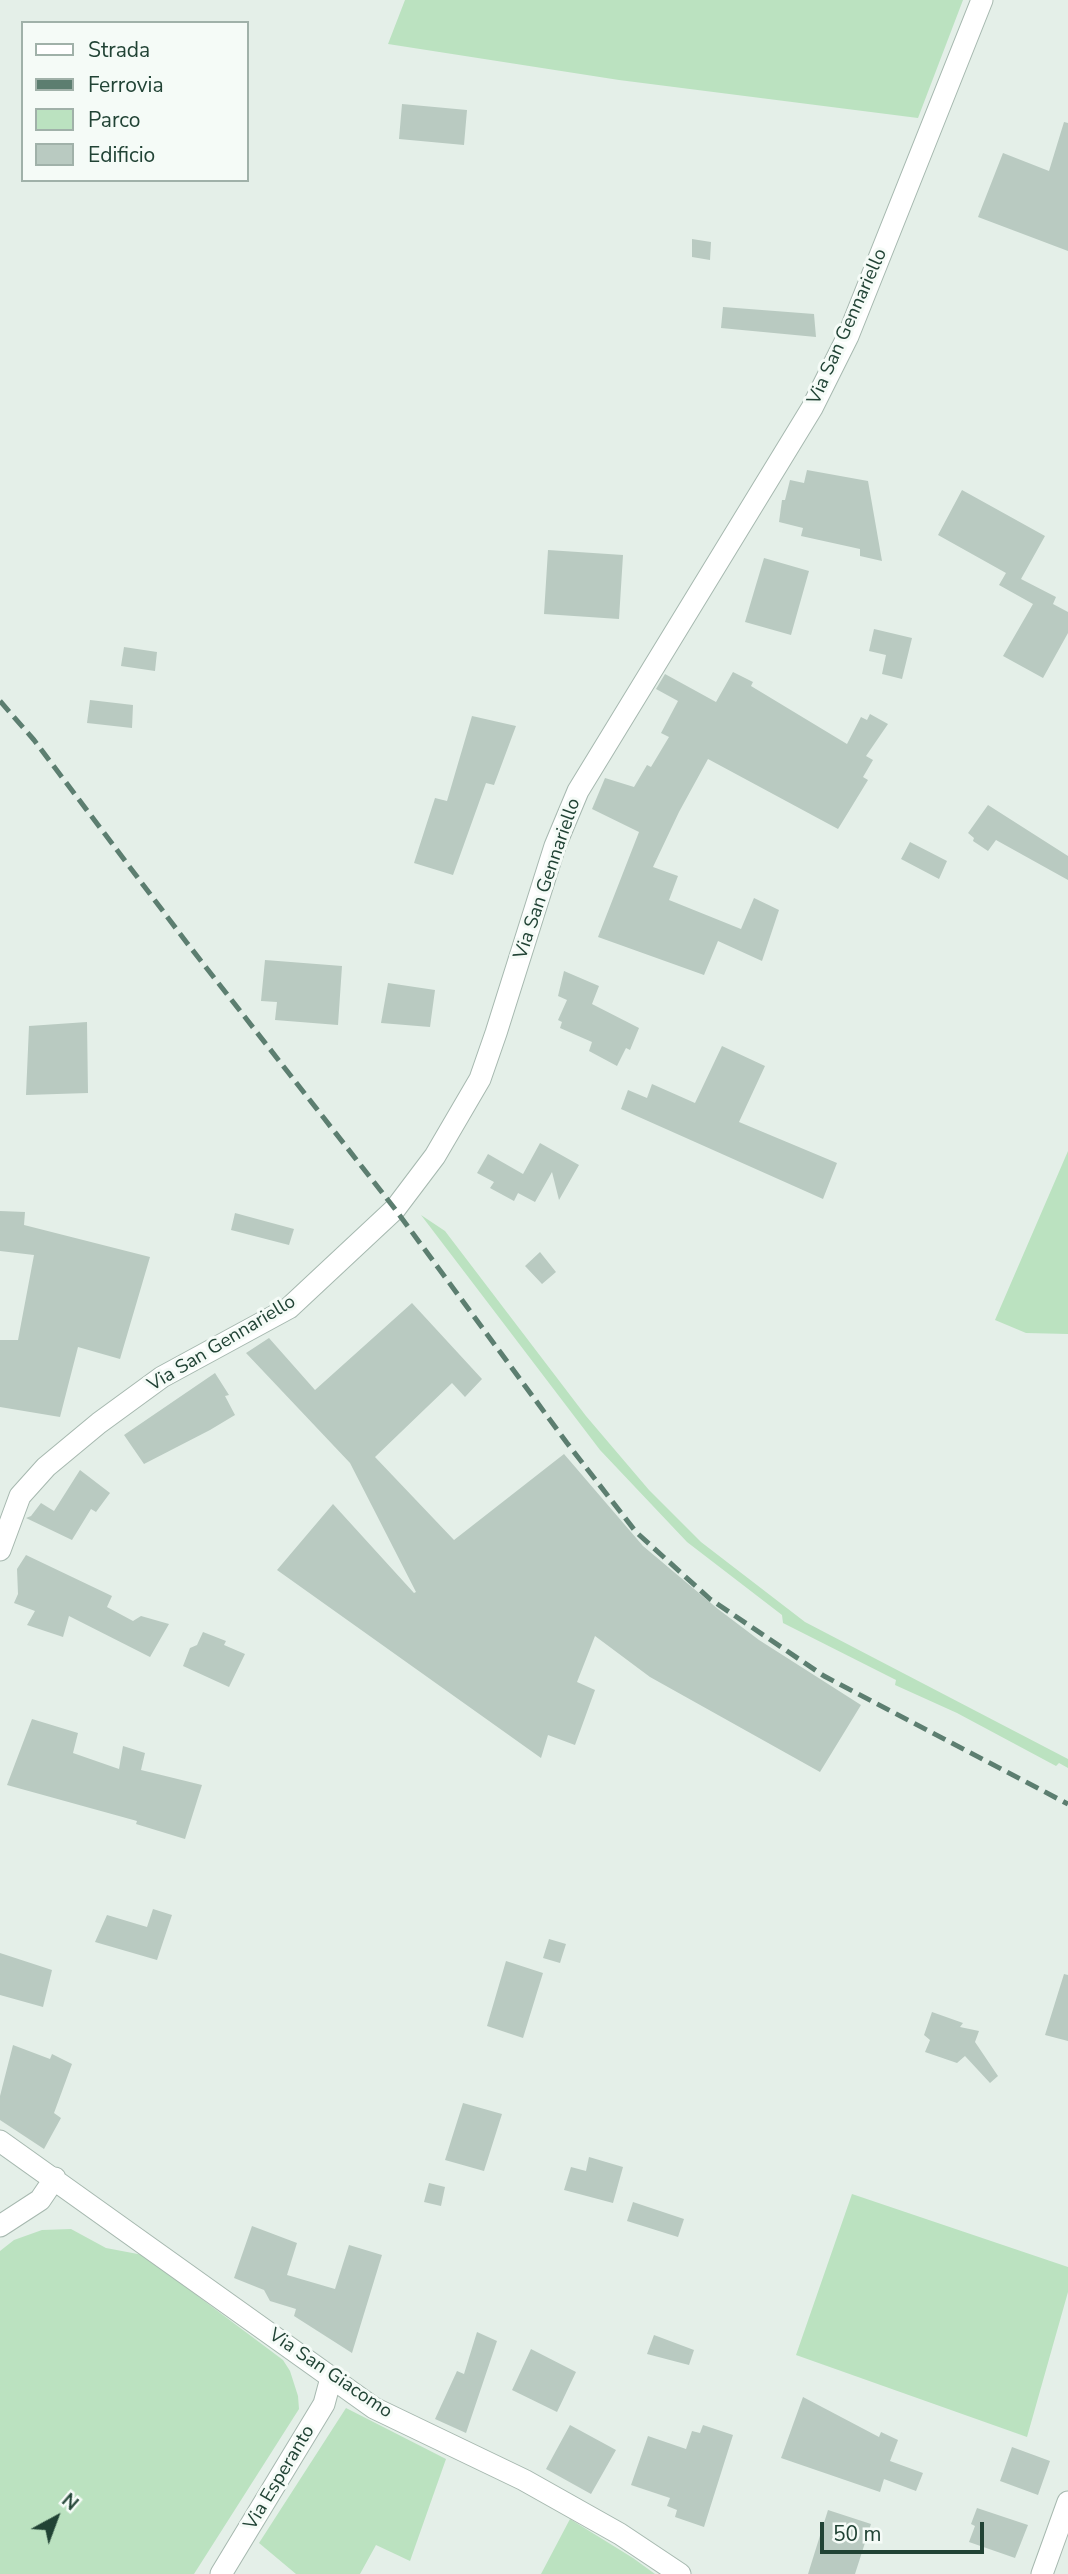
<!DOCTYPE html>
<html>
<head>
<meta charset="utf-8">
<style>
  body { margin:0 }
  #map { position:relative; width:1068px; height:2574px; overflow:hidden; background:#e4efe8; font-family:"Nunito Sans",sans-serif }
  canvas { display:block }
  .legend { position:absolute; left:21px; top:21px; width:228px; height:161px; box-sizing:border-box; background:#f5fbf7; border:2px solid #a0b1a9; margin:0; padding:9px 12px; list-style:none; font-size:21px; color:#214335 }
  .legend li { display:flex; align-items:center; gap:14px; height:35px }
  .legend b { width:35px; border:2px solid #a0b1a9 }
  .north { position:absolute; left:21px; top:2483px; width:70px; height:70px; -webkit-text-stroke:5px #f5fbf7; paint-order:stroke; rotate:41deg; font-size:19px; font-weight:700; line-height:28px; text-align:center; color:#214335 }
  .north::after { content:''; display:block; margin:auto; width:24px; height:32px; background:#214335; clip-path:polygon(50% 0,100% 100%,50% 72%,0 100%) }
  .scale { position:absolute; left:820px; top:2522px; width:164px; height:32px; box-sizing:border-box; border:4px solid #214335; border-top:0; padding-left:9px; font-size:21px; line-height:24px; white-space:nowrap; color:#214335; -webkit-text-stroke:5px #f5fbf7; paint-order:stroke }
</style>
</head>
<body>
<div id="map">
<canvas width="1068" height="2574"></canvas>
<ul class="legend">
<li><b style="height:9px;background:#fff"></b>Strada</li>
<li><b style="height:9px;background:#5c7e70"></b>Ferrovia</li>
<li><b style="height:19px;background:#bbe2c0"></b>Parco</li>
<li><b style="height:19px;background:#b9cac1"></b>Edificio</li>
</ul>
<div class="north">N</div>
<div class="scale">50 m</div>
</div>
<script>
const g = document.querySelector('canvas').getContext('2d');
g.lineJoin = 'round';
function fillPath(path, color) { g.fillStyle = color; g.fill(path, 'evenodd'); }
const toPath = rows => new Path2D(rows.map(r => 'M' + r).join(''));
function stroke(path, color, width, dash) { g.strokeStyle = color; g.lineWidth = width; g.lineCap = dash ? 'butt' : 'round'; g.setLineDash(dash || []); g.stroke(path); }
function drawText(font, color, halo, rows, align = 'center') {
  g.font = font + ' "Nunito Sans",sans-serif'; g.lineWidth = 6; g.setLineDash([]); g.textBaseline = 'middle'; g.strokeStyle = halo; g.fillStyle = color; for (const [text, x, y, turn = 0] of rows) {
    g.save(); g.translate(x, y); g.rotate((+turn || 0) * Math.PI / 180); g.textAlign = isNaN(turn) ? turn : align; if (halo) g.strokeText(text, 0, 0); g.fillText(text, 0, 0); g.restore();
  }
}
fillPath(toPath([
  [405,0,963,0,918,118,619,80,388,44],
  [1068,1151,1068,1334,1026,1333,995,1320],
  [421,1215,445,1231,586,1416,649,1490,701,1542,805,1622,1068,1759,1068,1768,1059,1763,1056,1766,957,1713,895,1685,896,1680,783,1623,782,1615,687,1542,600,1450],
  [852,2194,1068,2267,1068,2292,1027,2437,796,2355],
  [71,2229,106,2248,143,2255,283,2360,290,2371,298,2396,299,2409,194,2574,0,2574,0,2251,14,2240,42,2230],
  [346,2408,446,2459,410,2561,376,2545,360,2574,296,2574,259,2543],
  [570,2519,633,2558,655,2574,541,2574]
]), '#bbe2c0');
fillPath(toPath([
  [402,104,467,110,464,145,399,139],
  [1064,122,1068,123,1068,251,978,217,1003,153,1049,171],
  [692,239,711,242,710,260,692,257],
  [723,307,814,314,816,337,721,328],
  [807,470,868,481,882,561,860,556,860,549,801,536,803,528,779,522,782,500,785,500,790,480,804,483],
  [962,490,1045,536,1021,579,1056,597,1053,604,1068,612,1068,633,1043,678,1003,656,1033,604,999,585,1006,573,938,535],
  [548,550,623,555,619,619,544,614],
  [764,558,809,571,791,635,745,622],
  [874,629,912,638,902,679,882,674,886,655,869,651],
  [124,647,157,652,155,671,121,666],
  [733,672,753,682,751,686,847,744,861,717,867,720,870,714,888,724,866,756,873,760,863,777,868,780,838,829,708,759,679,812,653,867,678,876,669,900,741,929,754,898,779,910,762,961,718,941,704,975,598,937,639,832,592,809,605,778,634,787,647,765,651,767,669,737,661,733,678,701,656,689,665,674,716,702],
  [90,700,133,705,132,728,87,723],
  [472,716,516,726,494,785,486,783,453,875,414,863,435,798,447,801],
  [988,805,1068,856,1068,880,996,840,988,851,973,841,974,838,968,833],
  [910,842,947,861,939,879,901,859],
  [265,960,342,966,338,1025,275,1020,277,1002,261,1001],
  [564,971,599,986,592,1004,639,1028,630,1050,626,1048,617,1066,589,1051,592,1042,560,1028,562,1022,558,1020,567,1000,558,996],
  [388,983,435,990,430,1027,381,1023],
  [87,1022,88,1093,26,1095,29,1026],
  [722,1046,765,1066,739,1122,837,1163,823,1199,621,1109,628,1090,647,1098,652,1084,695,1103],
  [540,1143,579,1165,559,1200,552,1172,535,1202,518,1193,514,1201,490,1188,494,1182,477,1173,488,1154,523,1174],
  [0,1211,25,1212,24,1225,150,1257,120,1359,78,1347,60,1417,0,1407,0,1340,18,1340,34,1255,0,1251],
  [235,1213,294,1229,289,1245,231,1230],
  [540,1252,556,1272,542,1284,525,1266],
  [412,1303,482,1379,465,1397,452,1383,375,1457,454,1540,564,1454,643,1546,718,1609,759,1640,861,1705,820,1772,650,1677,595,1636,577,1682,595,1690,575,1745,548,1735,541,1758,277,1570,333,1504,414,1593,416,1592,350,1463,246,1353,269,1338,315,1390],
  [215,1373,229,1395,225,1396,235,1415,210,1430,144,1464,124,1435],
  [80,1470,110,1493,96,1512,91,1509,72,1540,26,1518,31,1516,41,1503,54,1511],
  [26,1555,112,1596,107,1607,133,1621,141,1616,169,1624,150,1657,69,1616,63,1637,27,1625,35,1611,14,1603,18,1594,17,1569],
  [203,1632,226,1641,224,1645,245,1654,229,1687,183,1666,190,1648,197,1645],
  [32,1719,78,1733,73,1753,119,1769,123,1746,145,1753,141,1770,202,1785,185,1839,136,1824,137,1821,7,1785],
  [153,1909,172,1915,157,1960,95,1942,107,1915,147,1927],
  [549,1939,566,1944,560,1963,543,1958],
  [0,1953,52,1970,43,2007,0,1995],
  [506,1961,543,1973,523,2038,487,2026],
  [1064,1974,1068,1975,1068,2041,1045,2035],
  [932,2012,963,2023,960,2027,979,2031,975,2042,998,2076,990,2083,965,2056,957,2063,925,2052,930,2040,924,2035],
  [13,2045,50,2059,52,2054,72,2064,54,2113,61,2118,44,2149,0,2120,0,2096],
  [463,2103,502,2114,484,2171,445,2160],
  [589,2157,623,2167,613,2203,564,2190,571,2167,586,2171],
  [429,2183,445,2187,441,2206,424,2202],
  [633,2202,684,2219,678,2237,627,2221],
  [252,2226,297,2243,287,2275,335,2289,349,2245,382,2255,352,2353,294,2316,296,2309,270,2301,264,2290,234,2278],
  [477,2332,497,2341,466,2433,435,2419,457,2371,464,2374],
  [654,2335,694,2350,689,2365,647,2354],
  [531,2349,576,2372,557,2412,512,2390],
  [803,2397,879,2437,881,2432,898,2440,890,2461,923,2473,916,2491,884,2479,880,2492,781,2458],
  [570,2425,616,2450,591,2494,546,2469],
  [703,2425,733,2435,704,2527,675,2517,677,2510,667,2506,670,2498,631,2485,648,2436,686,2449,692,2431,700,2433],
  [1012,2447,1050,2461,1038,2495,1000,2481],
  [977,2508,1028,2525,1015,2558,969,2542,975,2526,971,2524],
  [828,2510,871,2524,855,2574,808,2574]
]), '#b9cac1');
const minor = toPath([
  [0,1550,20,1496,46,1467,99,1423,162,1377,289,1308,395,1209,435,1156,480,1079,496,1033,555,846,578,791,812,408,848,336,982,0],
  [0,2141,374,2408,524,2480,620,2534,680,2574],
  [0,2226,40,2200,55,2178],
  [221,2574,324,2404,331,2378],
  [1042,2574,1068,2502]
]);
stroke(minor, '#a6b8af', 23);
stroke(minor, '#fff', 21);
stroke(toPath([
  [0,701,34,740,187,943,395,1209,567,1443,636,1532,710,1599,824,1676,1068,1804]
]), '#5c7e70', 5, [14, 7]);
drawText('19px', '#214335', '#f5fbf7', [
  ["Via San Gennariello",848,327,-66],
  ["Via San Gennariello",548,879,-71],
  ["Via San Gennariello",222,1344,-31],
  ["Via San Giacomo",330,2374,34],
  ["Via Esperanto",280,2478,-59]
]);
</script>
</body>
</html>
